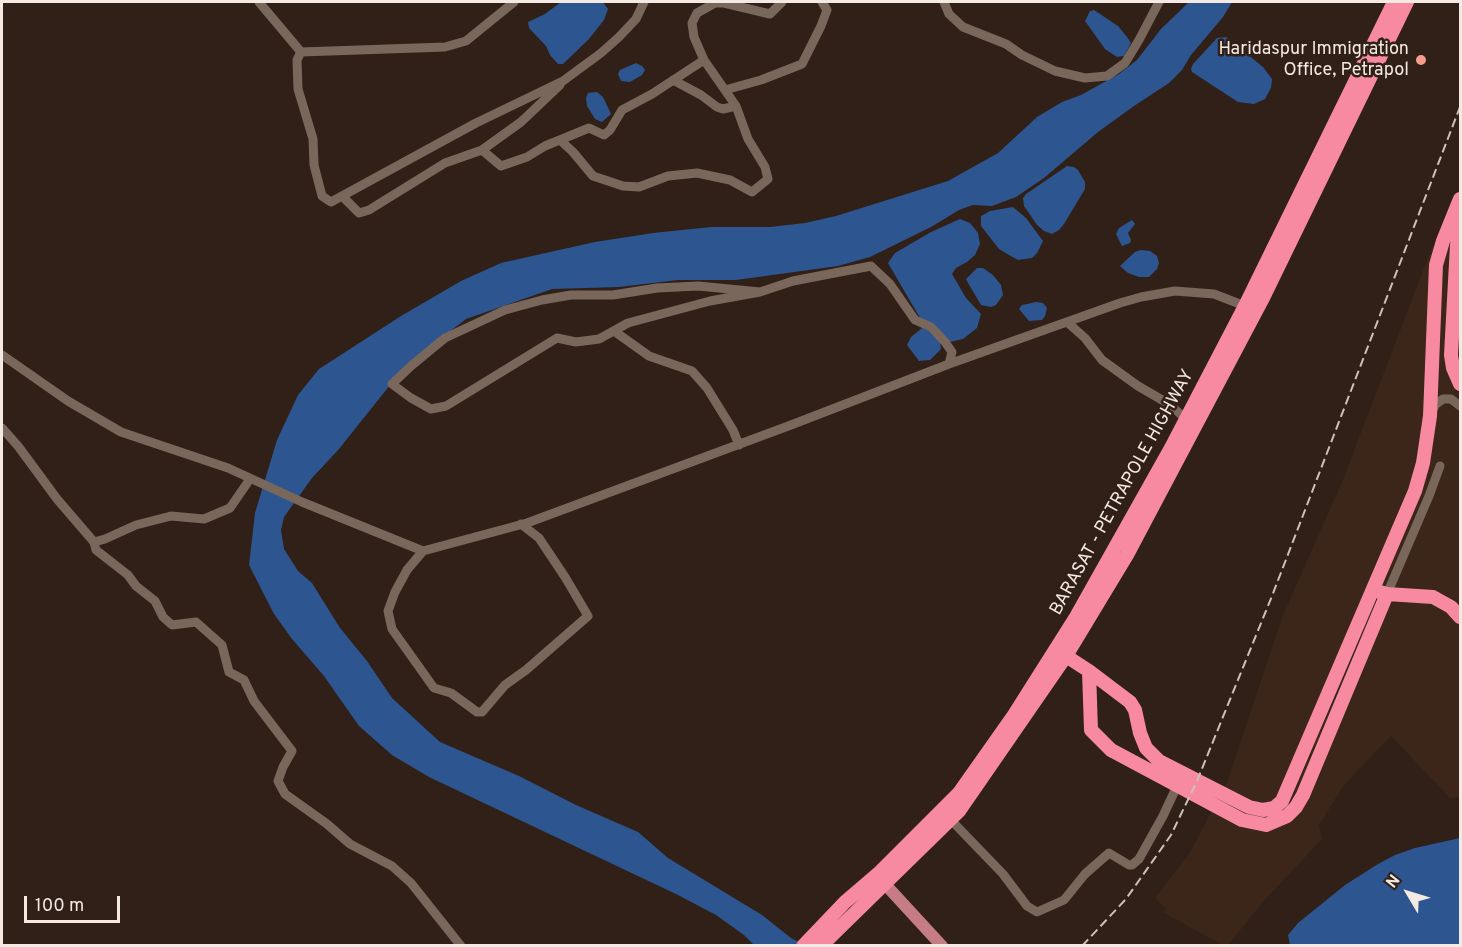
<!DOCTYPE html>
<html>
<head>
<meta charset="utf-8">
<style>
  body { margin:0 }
  #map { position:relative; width:1462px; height:947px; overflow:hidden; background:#302017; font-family:Overpass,sans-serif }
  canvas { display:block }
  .frame { position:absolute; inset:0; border:3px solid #f4e9e3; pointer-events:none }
  .north { position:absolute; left:1378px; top:863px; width:60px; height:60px; -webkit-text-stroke:4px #302017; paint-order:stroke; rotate:308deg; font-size:16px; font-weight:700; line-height:24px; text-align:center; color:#f4e9e3 }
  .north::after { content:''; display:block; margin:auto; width:21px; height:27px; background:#f4e9e3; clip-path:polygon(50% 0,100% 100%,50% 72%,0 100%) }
  .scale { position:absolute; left:24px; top:896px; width:96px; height:27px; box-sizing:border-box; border:3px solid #f4e9e3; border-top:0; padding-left:8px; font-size:18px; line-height:21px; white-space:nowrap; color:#f4e9e3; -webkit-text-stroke:4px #302017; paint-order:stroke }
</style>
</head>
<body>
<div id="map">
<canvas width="1462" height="947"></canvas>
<div class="frame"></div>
<div class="north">N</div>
<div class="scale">100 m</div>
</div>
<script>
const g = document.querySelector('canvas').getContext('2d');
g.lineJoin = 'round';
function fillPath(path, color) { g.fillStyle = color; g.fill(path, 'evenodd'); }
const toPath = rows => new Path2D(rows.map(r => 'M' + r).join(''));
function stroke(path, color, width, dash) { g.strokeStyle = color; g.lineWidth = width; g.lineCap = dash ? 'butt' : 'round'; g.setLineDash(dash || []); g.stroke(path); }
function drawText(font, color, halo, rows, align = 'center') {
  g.font = font + ' Overpass,sans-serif'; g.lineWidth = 5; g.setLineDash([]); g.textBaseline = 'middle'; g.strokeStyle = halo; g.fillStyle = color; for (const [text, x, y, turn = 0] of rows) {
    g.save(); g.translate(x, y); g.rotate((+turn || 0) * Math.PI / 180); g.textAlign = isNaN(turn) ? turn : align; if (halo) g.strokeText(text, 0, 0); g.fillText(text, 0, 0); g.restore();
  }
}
fillPath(toPath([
  [1451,203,1460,207,1460,309,1458,320,1460,323,1460,797,1450,798,1391,736,1344,785,1319,825,1322,839,1263,902,1228,945,1222,945,1163,912,1166,909,1155,898,1189,854,1227,782,1283,615,1342,482,1424,268]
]), '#3c2619');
fillPath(toPath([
  [561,2,603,2,608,9,604,20,589,39,563,64,558,64,550,55,546,46,529,28,528,22,545,14],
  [1189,2,1232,2,1223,17,1191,55,1182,70,1169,83,1134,106,1098,132,1044,178,1016,197,992,206,973,205,959,210,931,227,870,257,838,266,736,280,678,280,619,287,552,289,466,319,406,365,339,449,312,478,284,517,281,530,284,549,298,571,312,583,340,628,367,661,392,698,440,742,519,776,576,805,638,832,668,858,762,915,791,938,804,945,754,945,744,935,716,915,678,895,429,777,392,755,359,726,324,676,292,639,274,614,249,565,255,513,277,440,298,395,319,369,401,316,461,281,501,263,595,242,653,233,711,227,770,227,805,223,836,216,948,181,998,153,1037,117,1062,102,1081,95,1119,74,1137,60,1161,29],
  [1094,10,1118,26,1127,37,1131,43,1124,56,1117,57,1105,49,1085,21,1090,11],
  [1226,37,1263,67,1272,79,1271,88,1265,99,1254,104,1238,102,1192,72,1191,69,1193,64,1217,38],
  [636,63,642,66,645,70,642,75,630,82,621,81,618,74,620,70],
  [597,92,603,97,611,114,602,122,595,119,587,106,586,98,588,93],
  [1067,166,1074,167,1078,170,1085,182,1085,189,1064,224,1059,230,1052,234,1044,231,1037,225,1024,206,1023,198,1026,194],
  [1013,207,1026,218,1043,241,1037,253,1032,258,1018,260,1009,255,999,249,981,226,981,216,990,211],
  [960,219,970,223,978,233,980,244,975,255,967,262,956,268,952,274,966,298,981,314,977,328,963,339,950,342,920,318,888,263,895,253,931,232],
  [1132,220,1135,224,1128,233,1131,240,1130,243,1122,246,1116,234,1119,228],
  [1141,250,1150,251,1157,256,1159,263,1157,269,1149,277,1139,277,1128,273,1120,266,1135,252],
  [977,268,983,268,993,275,1001,285,1003,295,996,305,991,307,981,305,968,283,966,279],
  [1036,302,1043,303,1047,308,1045,316,1042,320,1029,321,1019,309,1022,305],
  [922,328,928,330,940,342,941,349,930,360,919,361,907,345,911,337],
  [1460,838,1460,945,1290,945,1288,935,1298,923,1345,885,1378,864,1395,855,1415,848]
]), '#2d5590');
stroke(toPath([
  [259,2,301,52,445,47,466,41,514,2],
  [944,2,949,14,963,27,1006,44,1022,55,1055,71,1085,78,1107,76,1125,63,1139,40,1159,2],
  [301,52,297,60,298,89,313,139,314,165,322,196,331,202,476,123,563,81,601,53,619,37,636,19,644,2],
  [704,60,694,37,692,23,697,13,715,3,724,3,770,14,782,2],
  [673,80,701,95,717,107,723,109,736,106],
  [725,90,761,80,802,64,821,26,827,10,822,2],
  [482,150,501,166,527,157,545,146,589,128,604,135,610,130,622,110,652,94,704,60,736,106,748,139,765,167,768,179,752,192,730,180,697,173,668,176,639,187,623,186,593,176,573,152,560,140],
  [342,196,359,213,369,210,445,163,482,150,521,122,560,85],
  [760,292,698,286,657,288,613,295,571,295,542,300,505,310,445,338,411,366,392,384,411,398,431,409,446,406,557,338,576,342,599,339,628,323,710,301,760,292,793,281,871,266,890,284,915,320,931,327,945,342,952,352,949,364],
  [1067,322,1085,338,1102,360,1138,386,1169,404,1186,419],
  [614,331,649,356,692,371,707,388,733,430,739,445],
  [2,355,68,401,121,432,228,468,302,502,423,551,527,523,791,425,949,364,1120,303,1141,297,1175,291,1214,294,1245,306],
  [1432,411,1436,404,1443,399,1451,399,1460,406],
  [2,428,18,446,57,499,94,542,105,539,136,525,171,516,204,519,230,508,250,479],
  [94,542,96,550,128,575,136,586,155,601,163,617,172,625,196,622,222,645,229,672,244,680,254,701,292,751,283,767,278,781,285,794,327,824,350,844,392,866,411,883,461,946],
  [423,551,407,570,395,592,388,611,392,629,434,688,451,693,477,712,482,712,505,685,526,670,588,616,565,577,539,538,521,524],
  [1387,594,1429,496,1440,466],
  [950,819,1003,874,1027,906,1037,912,1064,900,1085,874,1109,853,1129,865,1132,865,1139,859,1163,816,1177,786]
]), '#7a675c', 9);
stroke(toPath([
  [884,883,942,946]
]), '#c57c85', 12);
stroke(toPath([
  [1460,226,1457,245,1451,355,1453,368,1460,384],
  [1380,592,1387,594,1433,597,1451,607,1460,617],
  [1066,656,1089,671,1130,702,1135,710,1140,733,1146,748,1159,761,1249,807,1263,810,1274,808,1282,801,1415,491,1423,463,1430,416,1436,265,1443,241,1460,199],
  [1089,671,1091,730,1111,750,1242,820,1266,825,1287,816,1296,807,1303,795,1387,594],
  [803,946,845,902,880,872,959,793,1014,715,1076,617,1171,448,1245,306,1394,2],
  [821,946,959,811,1066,656,1127,555,1263,298,1407,2]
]), '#f78aa1', 14);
stroke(toPath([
  [1082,946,1126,899,1171,835,1197,781,1272,596,1460,107]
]), '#cdc1bb', 2, [9, 4.5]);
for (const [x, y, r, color] of [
  [1421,60,6,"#f49d8b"]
]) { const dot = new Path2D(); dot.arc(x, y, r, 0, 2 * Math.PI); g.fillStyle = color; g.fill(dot); stroke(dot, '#302017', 2); }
drawText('18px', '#f4e9e3', '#302017', [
  ["Haridaspur Immigration",1409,50],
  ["Office, Petrapol",1409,71]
], 'right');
drawText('18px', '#f4e9e3', '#302017', [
  ["BARASAT - PETRAPOLE HIGHWAY",1123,493,-61]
]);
</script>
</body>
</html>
